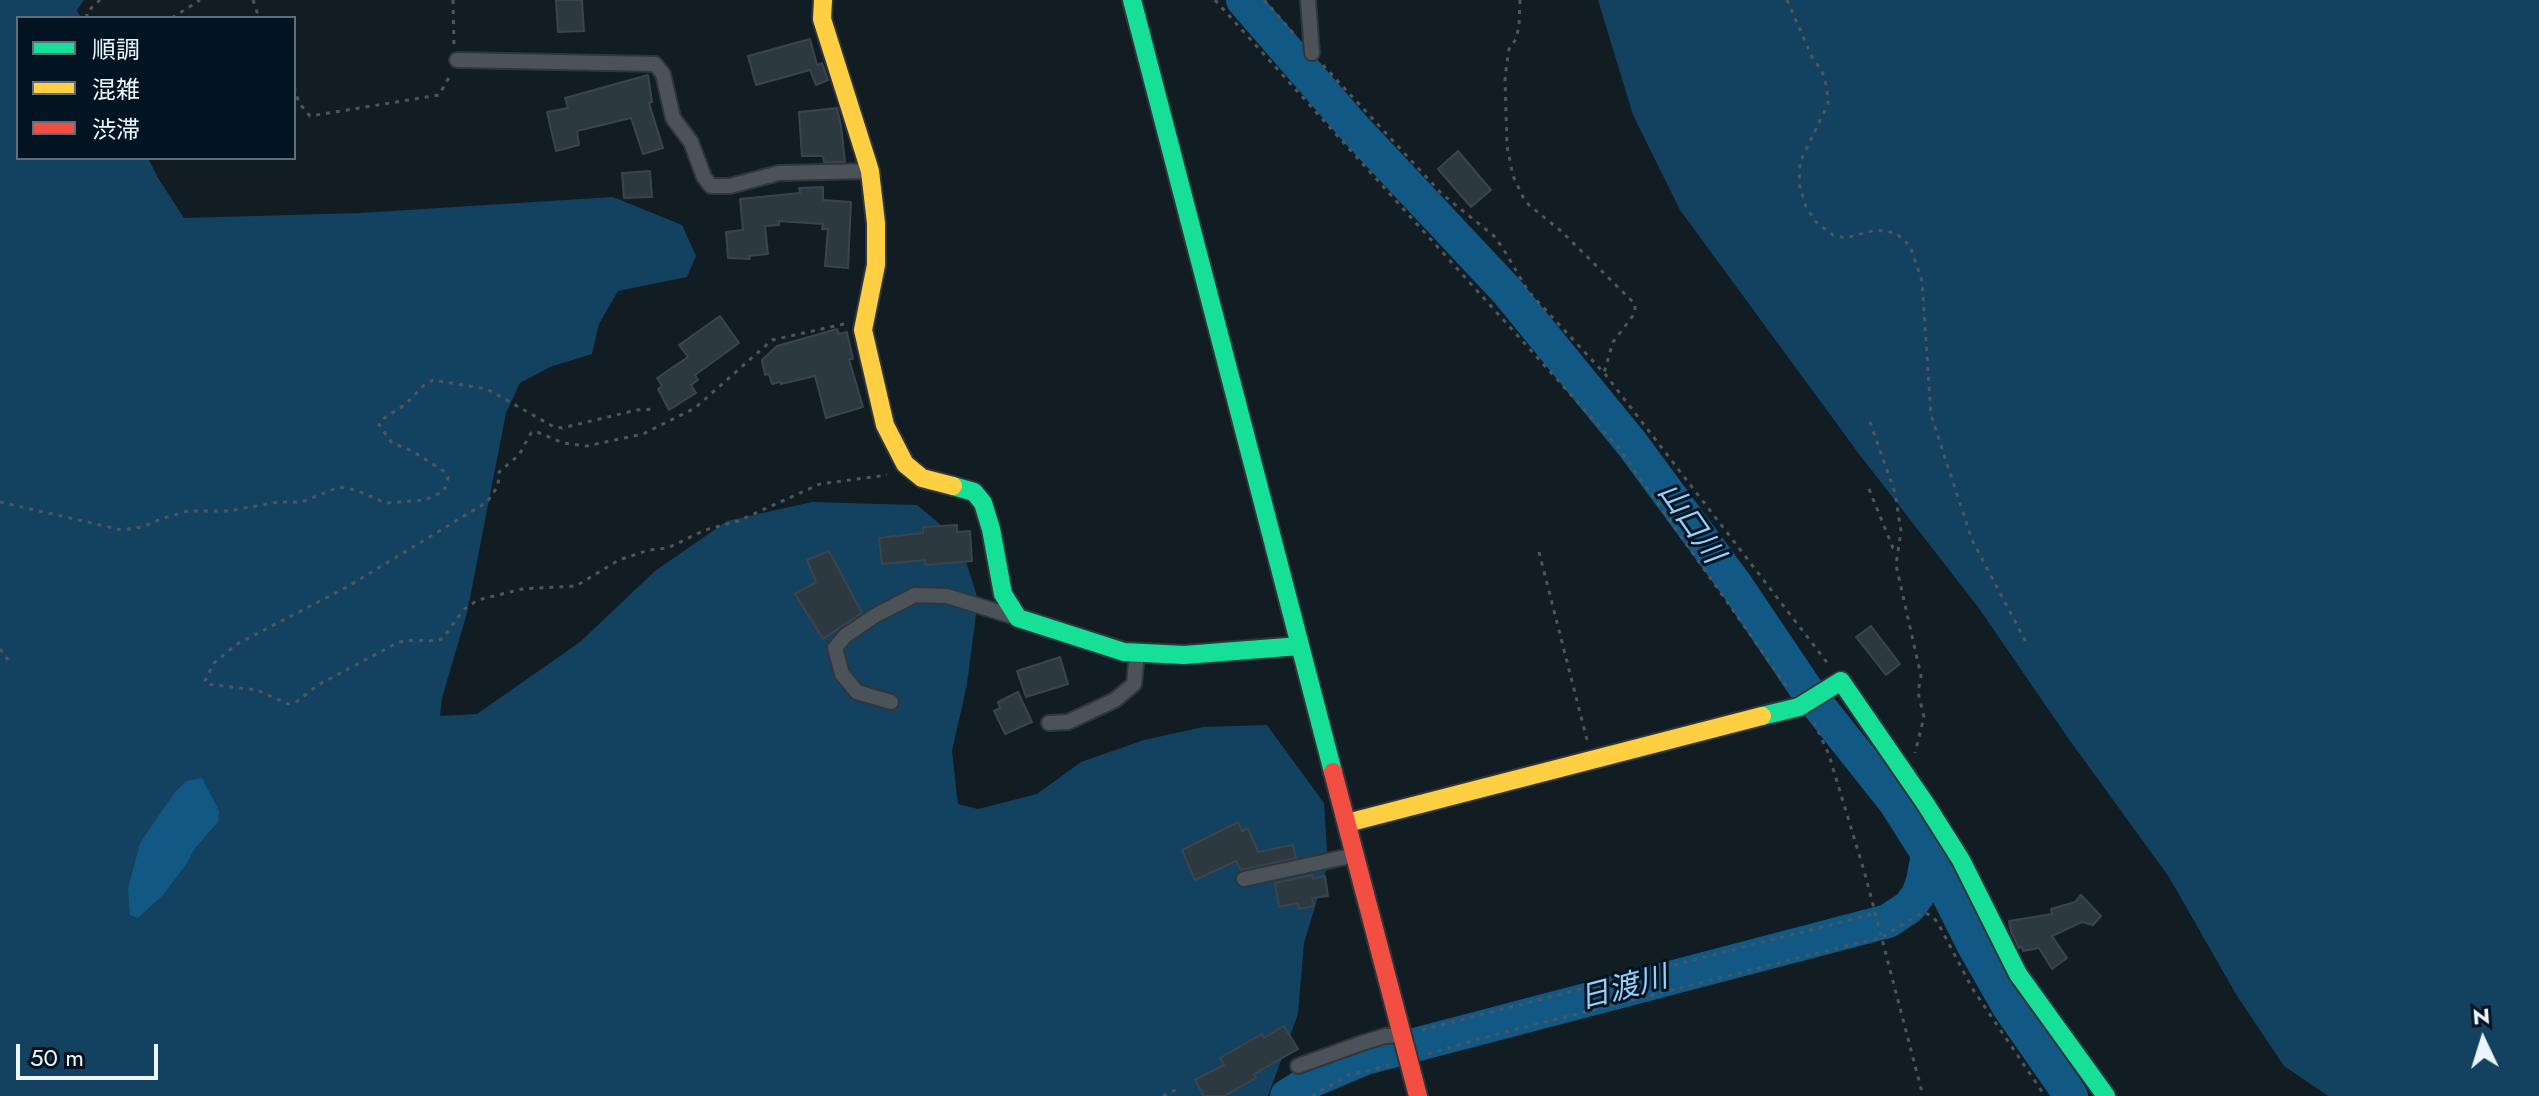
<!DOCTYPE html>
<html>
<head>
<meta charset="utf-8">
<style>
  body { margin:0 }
  #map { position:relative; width:2539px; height:1096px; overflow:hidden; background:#121c23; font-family:Jost,"Noto Sans JP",sans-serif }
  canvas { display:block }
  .legend { position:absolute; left:16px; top:16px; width:280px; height:144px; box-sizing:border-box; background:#021421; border:2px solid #606e79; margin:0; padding:10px 14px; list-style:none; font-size:24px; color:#edf6fe }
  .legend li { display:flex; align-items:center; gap:16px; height:40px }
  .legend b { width:40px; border:2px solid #606e79 }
  .north { position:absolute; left:2443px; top:1000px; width:80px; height:80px; -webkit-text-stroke:6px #021421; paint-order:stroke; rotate:356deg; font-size:22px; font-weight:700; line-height:32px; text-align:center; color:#edf6fe }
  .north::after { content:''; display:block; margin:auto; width:28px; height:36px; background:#edf6fe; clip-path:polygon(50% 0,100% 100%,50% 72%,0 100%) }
  .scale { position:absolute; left:16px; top:1044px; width:142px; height:36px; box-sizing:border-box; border:4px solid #edf6fe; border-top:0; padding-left:10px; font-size:24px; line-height:28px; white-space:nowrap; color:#edf6fe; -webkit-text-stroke:6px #021421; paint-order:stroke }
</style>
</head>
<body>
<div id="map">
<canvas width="2539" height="1096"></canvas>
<ul class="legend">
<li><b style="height:10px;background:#16e098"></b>順調</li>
<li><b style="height:10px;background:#ffcf43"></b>混雑</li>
<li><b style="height:10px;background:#f24e42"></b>渋滞</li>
</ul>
<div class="north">N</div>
<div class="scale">50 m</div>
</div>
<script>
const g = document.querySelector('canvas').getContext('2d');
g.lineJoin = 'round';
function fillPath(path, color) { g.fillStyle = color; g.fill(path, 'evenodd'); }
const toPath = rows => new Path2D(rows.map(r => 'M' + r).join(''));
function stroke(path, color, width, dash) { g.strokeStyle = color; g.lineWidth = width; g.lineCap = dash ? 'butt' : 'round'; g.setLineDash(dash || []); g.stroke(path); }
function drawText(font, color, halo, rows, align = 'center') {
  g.font = font + ' Jost,"Noto Sans JP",sans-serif'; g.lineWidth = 6; g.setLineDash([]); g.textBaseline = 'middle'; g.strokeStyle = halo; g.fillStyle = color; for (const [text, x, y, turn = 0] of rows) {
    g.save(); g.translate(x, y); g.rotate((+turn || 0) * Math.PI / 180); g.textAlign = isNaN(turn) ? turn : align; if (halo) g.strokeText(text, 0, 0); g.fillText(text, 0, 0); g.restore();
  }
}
fillPath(toPath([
  [0,0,84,0,77,10,81,18,18,18,18,158,148,158,158,178,184,218,360,213,613,197,682,225,696,256,687,277,618,291,599,324,592,354,550,367,520,383,506,413,467,613,442,698,440,716,477,714,580,642,655,571,727,521,812,502,917,505,959,540,978,599,967,684,952,751,958,804,978,809,1037,794,1081,762,1144,740,1203,727,1267,725,1324,803,1328,864,1304,943,1298,1014,1268,1096,0,1096],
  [1598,0,2539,0,2539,1096,2328,1096,2284,1066,2237,996,2169,877,2068,738,1978,607,1859,454,1680,210,1633,115]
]), '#134160');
fillPath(toPath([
  [202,778,219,811,218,822,195,848,185,866,162,896,138,918,130,915,128,889,140,843,175,792,187,781]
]), '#115984');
stroke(toPath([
  [1243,0,1355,129,1507,291,1632,444,1736,585,1810,695,1895,802,1928,854,1973,944,2009,1007,2071,1096],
  [1287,1096,1313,1080,1365,1058,1888,921,1909,907,1918,895,1923,881,1928,854]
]), '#115984', 34);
const building = toPath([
  [556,0,582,0,584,31,558,32,556,0],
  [810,39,817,65,822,63,828,80,816,85,810,70,756,85,748,56,810,39],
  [648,75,652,102,649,103,663,148,643,154,631,118,577,131,579,145,556,151,547,112,568,108,565,98,648,75],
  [837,108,841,126,845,162,824,162,823,156,802,156,799,112,837,108],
  [1458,151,1491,190,1471,207,1438,169,1458,151],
  [650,171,652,197,624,198,622,173,650,171],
  [823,187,823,200,851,202,848,268,825,266,828,229,822,229,823,224,779,221,779,225,765,226,768,254,749,256,750,259,728,258,726,232,743,230,740,199,800,193,799,188,823,187],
  [720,316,739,343,695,375,698,380,691,385,696,393,669,410,658,389,662,386,657,378,688,357,679,345,720,316],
  [837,329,839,334,847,332,853,359,849,359,863,407,826,418,815,376,781,384,780,382,772,384,769,374,765,375,762,360,777,346,837,329],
  [957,525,957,532,970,531,972,561,925,565,925,560,882,564,879,538,923,533,923,527,957,525],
  [829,551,862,613,823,639,795,594,816,582,807,560,829,551],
  [1871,626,1900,664,1886,675,1856,637,1871,626],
  [1060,657,1068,684,1026,697,1017,671,1060,657],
  [1018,692,1032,722,1005,734,994,711,1000,708,998,702,1018,692],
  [1238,822,1242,831,1248,828,1258,852,1293,845,1296,858,1241,870,1236,861,1195,880,1182,850,1238,822],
  [1312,875,1313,879,1325,876,1328,896,1312,898,1314,906,1299,909,1298,903,1279,907,1275,883,1312,875],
  [2081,895,2101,916,2093,925,2082,922,2052,936,2067,958,2052,969,2039,948,2023,951,2022,947,2019,948,2011,931,2009,921,2052,914,2051,909,2075,902,2081,895],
  [1284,1026,1298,1049,1254,1074,1256,1078,1224,1096,1204,1096,1195,1080,1224,1065,1220,1058,1262,1034,1264,1038,1284,1026]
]);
fillPath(building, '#2d3941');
stroke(building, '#3c444b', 2);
const street = toPath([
  [1308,0,1312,53],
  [457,60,655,64,663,74,673,118,691,142,704,177,711,186,730,186,779,173,870,171],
  [891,702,857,692,842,674,835,648,845,636,876,615,915,595,947,596,1018,618],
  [1049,723,1068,722,1115,700,1134,684,1137,653],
  [1244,879,1355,855],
  [1298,1066,1362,1043,1385,1036,1402,1035]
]);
const fast = toPath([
  [1132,0,1333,772],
  [953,486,974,492,983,503,991,529,1003,594,1018,618,1124,652,1184,655,1300,646],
  [1762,716,1799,707,1841,681,1925,803,1961,860,2018,974,2106,1096]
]);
const slow = toPath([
  [823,0,822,19,870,171,876,223,876,265,863,330,885,425,905,464,922,478,953,486],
  [1347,823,1762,716]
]);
const jam = toPath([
  [1333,772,1418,1096]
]);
stroke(street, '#2f363c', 18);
stroke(fast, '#2f363c', 22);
stroke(slow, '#2f363c', 22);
stroke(jam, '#2f363c', 22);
stroke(toPath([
  [253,0,259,18],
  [453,0,454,45],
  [1215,0,1618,447,1790,691],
  [1264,0,1293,33],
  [1520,0,1519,26,1516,39,1509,49,1505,77,1507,146,1513,176,1523,197,1529,205,1561,231,1635,304,1635,313,1613,342,1604,373],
  [1787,0,1812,57,1822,71,1827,88,1828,104,1800,162,1799,184,1806,207,1816,222,1833,235,1845,238,1876,230,1896,233,1910,246,1922,281,1931,415,1972,540,2028,646],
  [87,18,87,12,100,0],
  [172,18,200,0],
  [1323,65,1442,194,1494,236,1504,250,1528,291,1605,374,1829,665],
  [294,87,299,103,310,116,439,95,451,74],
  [844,324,772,340,695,408,643,434,587,446,563,443,535,431,531,433,519,455,499,472,498,486,487,502,347,587,237,644,214,663,205,681,206,684,257,690,288,704,295,703,318,685,399,642,414,640,437,641,443,638,464,609,478,600,522,589,576,586,619,560,649,550,668,548,705,530,738,521,820,484,887,475],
  [1870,422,1895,493,1901,531,1896,565,1921,676,1918,692,1924,717,1915,753],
  [1869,489,1893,548,1897,551],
  [0,502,122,530,142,527,164,518,188,511,228,511,279,502,302,502,339,487,356,490,386,503,425,500,444,491,448,478,445,472,412,451,392,443,379,425,381,420,406,404,424,385,433,380,487,389,554,427,562,428,637,410,656,409],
  [1539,552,1587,740],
  [0,649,8,660],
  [1814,722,1829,755,1865,874,1923,1096],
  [1422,1030,1876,913],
  [1428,1054,1482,1038,1882,937,1923,912,1932,916,1938,923,1972,988,2045,1096],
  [1163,1096,1179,1088],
  [1312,1096,1349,1075,1390,1065]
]), '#4f565b', 3, [4, 6]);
stroke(street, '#4b5359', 14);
stroke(fast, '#16e098', 18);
stroke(slow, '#ffcf43', 18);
stroke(jam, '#f24e42', 18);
drawText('italic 30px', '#98cdf6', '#021421', [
  ["山口川",1689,524,55],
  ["日渡川",1624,990,-15]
]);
</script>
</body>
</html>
